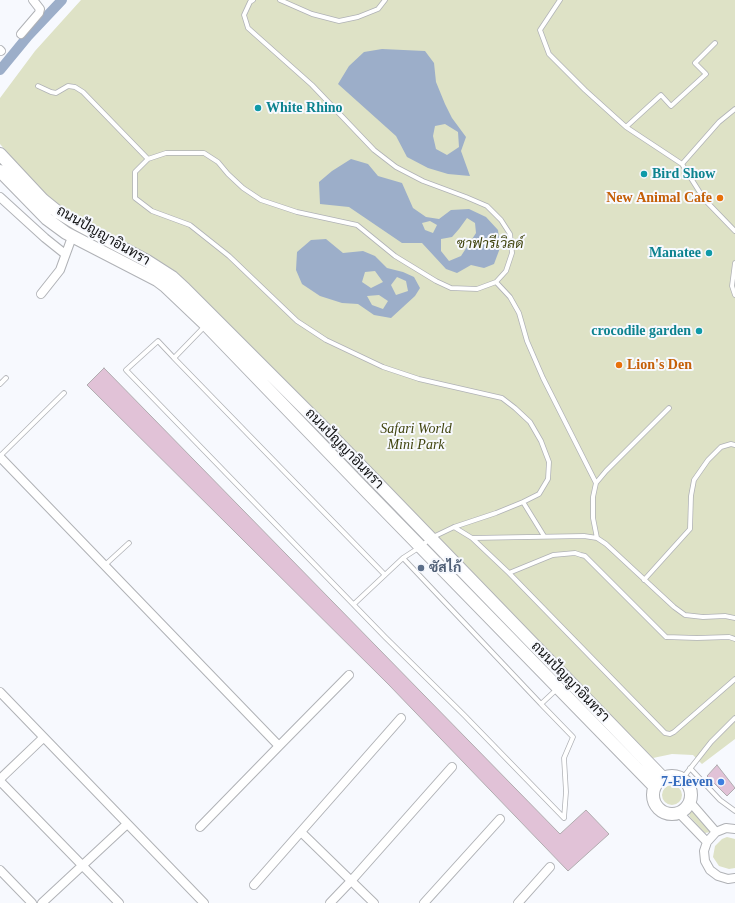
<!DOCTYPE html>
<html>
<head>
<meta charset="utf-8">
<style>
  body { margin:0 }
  canvas { display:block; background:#f7f9fe }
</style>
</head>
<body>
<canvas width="735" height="903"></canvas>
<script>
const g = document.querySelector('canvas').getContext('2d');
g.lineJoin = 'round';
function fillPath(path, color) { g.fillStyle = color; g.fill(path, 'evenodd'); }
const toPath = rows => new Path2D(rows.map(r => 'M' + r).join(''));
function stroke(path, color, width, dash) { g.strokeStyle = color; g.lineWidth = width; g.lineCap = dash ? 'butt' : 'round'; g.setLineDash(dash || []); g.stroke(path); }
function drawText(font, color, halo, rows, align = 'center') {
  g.font = font + ' "Times New Roman",Sarabun,serif'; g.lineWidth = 4; g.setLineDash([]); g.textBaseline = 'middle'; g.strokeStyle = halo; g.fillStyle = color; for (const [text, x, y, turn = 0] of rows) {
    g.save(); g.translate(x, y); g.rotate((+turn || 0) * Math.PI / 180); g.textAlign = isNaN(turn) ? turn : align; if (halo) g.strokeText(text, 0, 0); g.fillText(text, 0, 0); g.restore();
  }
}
fillPath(toPath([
  [81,0,735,0,735,739,702,764,693,755,672,754,653,758,213,312,175,271,68,212,49,199,0,144,0,98,35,51],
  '662 795a10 10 0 1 1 20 0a10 10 0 1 1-20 0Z',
  [691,811,695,813,709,829,710,832,705,833,690,817,689,814],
  [727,837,735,839,735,868,729,869,719,866,713,857,715,846,722,839]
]), '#dee2c6');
fillPath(toPath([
  [382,49,425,51,434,63,436,82,445,104,452,118,466,137,461,151,470,176,448,174,428,168,407,157,396,136,338,84,349,66,364,52],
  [445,124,458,132,459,147,447,155,436,149,433,136,435,126],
  [351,159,368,164,378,176,402,183,413,208,426,217,439,219,451,210,469,209,486,217,498,230,500,248,494,264,484,268,471,265,457,273,446,269,422,243,402,243,349,207,320,204,319,182,332,171],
  [467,218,475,223,476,233,461,256,449,261,441,251,441,239,452,237,459,229],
  [430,221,437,225,433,233,425,230,422,223],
  [326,239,343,253,363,251,375,256,387,268,403,272,414,277,420,288,415,296,391,318,374,315,358,304,342,303,320,296,302,284,296,270,297,252,311,240],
  [375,271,383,282,371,288,362,282,365,272],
  [397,277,406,281,408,291,396,295,391,285],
  [379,295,388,301,383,309,372,305,367,296]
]), '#9caec9');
stroke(toPath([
  [0,70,28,36,62,0]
]), '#9caec9', 10);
const building = toPath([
  [104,368,560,834,586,810,609,834,568,871,389,685,87,385,104,368],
  [717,765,735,788,727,796,707,776,717,765]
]);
fillPath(building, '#e1c2d7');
stroke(building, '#b0acaf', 1);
const lane = toPath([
  [253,0,250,2,244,15,248,28,312,85,374,150,396,167,423,181,466,197,487,206,501,220,510,234,512,253,506,271,496,282,477,289,451,288,436,281,395,256,357,225,297,212,261,200,243,188,228,174,218,162,204,153,166,153,148,159,135,172,135,198,152,211,190,225,229,256,297,321,326,340,383,367,419,379,502,398,515,408,530,422,541,441,549,462,548,479,539,494,523,502,496,513,454,527,431,538,420,547,403,558,354,604],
  [280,0,312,14,339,21,358,17,378,9,385,0],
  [560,0,540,30,549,54,585,90,626,127,682,164,704,199,735,231],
  [38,86,51,92,56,93,68,86,75,87,83,92,148,159],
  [626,127,661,95,671,106,706,74,695,63,715,43],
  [682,164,719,122,735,109],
  [735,263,732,286,735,295],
  [496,282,510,297,519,313,527,341,543,378,596,483],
  [205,326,174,358,385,575],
  [174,358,158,341,126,370,385,637,464,715,564,818],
  [0,384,6,378],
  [0,456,64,393],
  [523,502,544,536],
  [454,527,472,538,584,536,597,538,606,544,674,607,685,615,703,617,725,616,735,618],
  [472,538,509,573,665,733,670,734,674,732,735,679],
  [597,538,593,518,593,497,596,483,606,471,669,408],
  [403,558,541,704],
  [105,565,129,543],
  [509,573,553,555,575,553,581,555,585,556,666,637,697,638,729,637,735,639],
  [644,580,690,529,691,496,694,480,708,460,721,447,731,444,735,445],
  [557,689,541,704,573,737,564,758,566,792,564,818],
  [690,768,720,800,735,811],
  [682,779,711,742,735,718]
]);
const street = toPath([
  [21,34,39,13,40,9,33,0],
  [0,50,1,51],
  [0,197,45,238,65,254],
  [41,294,60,270,72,237],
  [0,457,279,746,349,675],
  [0,692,204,903],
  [0,779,43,738],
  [0,781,119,903],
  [690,802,716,832],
  [679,813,707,842],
  [200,827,279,746],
  [735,829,726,828,716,832,707,842,704,851,705,861,710,870,718,876,728,879,735,878],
  [301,832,374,903],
  [0,870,32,903],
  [254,885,401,718],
  [42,903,127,824],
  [330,903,351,881,452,767],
  [424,903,500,819],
  [518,903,550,867]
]);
const secondary = toPath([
  [0,154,43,200,59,213,77,224,147,261,172,277,185,289,325,429,663,778],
  [0,171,47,219,66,233,157,280,165,286,206,325,368,493,654,786],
  '653 795a19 19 0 1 1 38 0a19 19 0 1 1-38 0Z'
]);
stroke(lane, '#b0b2b6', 5.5);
stroke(street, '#b0b2b6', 10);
stroke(secondary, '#b0b2b6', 14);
stroke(lane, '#fff', 4);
stroke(street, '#fff', 8);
stroke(secondary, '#fff', 12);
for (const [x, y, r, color] of [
  [258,108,4,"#0f9aa8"],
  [644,174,4,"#0f9aa8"],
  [720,198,4,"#e8710a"],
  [709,253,4,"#0f9aa8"],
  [699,331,4,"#0f9aa8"],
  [619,365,4,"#e8710a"],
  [421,568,4,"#5c6f8a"],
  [721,782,4,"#3f7fe0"]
]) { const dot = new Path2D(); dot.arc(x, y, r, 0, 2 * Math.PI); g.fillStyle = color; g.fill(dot); stroke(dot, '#f7f9fe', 1.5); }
drawText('bold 14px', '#0d838f', '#f7f9fe', [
  ["White Rhino",266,108],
  ["Bird Show",652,174],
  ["Manatee",701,253,"right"],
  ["crocodile garden",691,331,"right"]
], 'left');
drawText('bold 14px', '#c56008', '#f7f9fe', [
  ["New Animal Cafe",712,198],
  ["Lion's Den",627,365,"left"]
], 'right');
drawText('14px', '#121314', '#f7f9fe', [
  ["ถนนปัญญาอินทรา",103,236,30],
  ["ถนนปัญญาอินทรา",344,449,46],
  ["ถนนปัญญาอินทรา",570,682,46]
]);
drawText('italic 14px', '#40440e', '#f7f9fe', [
  ["ซาฟารีเวิลด์",490,244],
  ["Safari World",416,429],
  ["Mini Park",416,445]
]);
drawText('bold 14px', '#4e5e75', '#f7f9fe', [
  ["ซัสไก้",429,568]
], 'left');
drawText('bold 14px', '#366cbe', '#f7f9fe', [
  ["7-Eleven",713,782]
], 'right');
</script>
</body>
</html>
